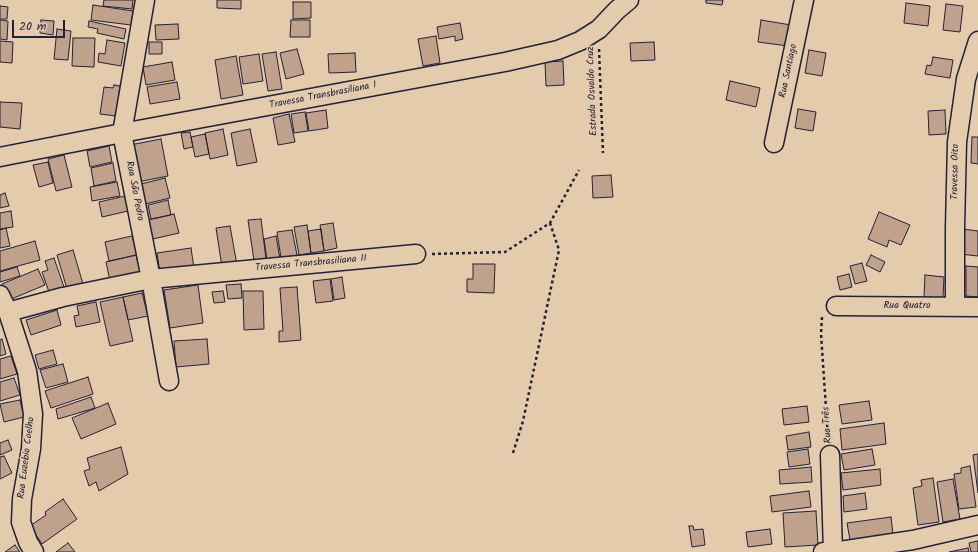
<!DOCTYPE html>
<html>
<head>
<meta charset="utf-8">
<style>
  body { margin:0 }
  #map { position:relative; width:978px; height:552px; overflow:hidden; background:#e4cbac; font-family:Kalam,sans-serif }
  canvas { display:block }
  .scale { position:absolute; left:12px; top:20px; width:53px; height:18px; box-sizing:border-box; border:2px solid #22223b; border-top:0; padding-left:5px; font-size:12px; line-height:14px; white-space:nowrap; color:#22223b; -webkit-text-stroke:3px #e4cbac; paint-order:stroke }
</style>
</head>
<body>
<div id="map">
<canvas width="978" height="552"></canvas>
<div class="scale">20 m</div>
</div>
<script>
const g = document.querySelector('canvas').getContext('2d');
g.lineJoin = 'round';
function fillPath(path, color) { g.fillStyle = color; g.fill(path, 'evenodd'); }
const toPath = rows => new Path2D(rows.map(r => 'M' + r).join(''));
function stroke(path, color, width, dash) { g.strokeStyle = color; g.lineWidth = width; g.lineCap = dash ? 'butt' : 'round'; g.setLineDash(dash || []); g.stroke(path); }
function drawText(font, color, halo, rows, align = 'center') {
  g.font = font + ' Kalam,sans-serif'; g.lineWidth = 3; g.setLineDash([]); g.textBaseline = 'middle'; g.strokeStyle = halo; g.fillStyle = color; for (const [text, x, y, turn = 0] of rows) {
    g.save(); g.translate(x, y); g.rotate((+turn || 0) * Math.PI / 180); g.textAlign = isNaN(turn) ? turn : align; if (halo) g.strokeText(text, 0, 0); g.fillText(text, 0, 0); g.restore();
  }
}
const building = toPath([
  [104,0,133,0,132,9,103,6,104,0],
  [217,0,241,0,241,9,217,8,217,0],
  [706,0,723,0,722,5,706,3,706,0],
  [293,2,311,2,311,18,293,19,293,2],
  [906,3,930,6,928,26,904,23,906,3],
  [946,4,963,6,960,32,943,30,946,4],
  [93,5,133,11,131,25,91,20,93,5],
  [0,6,8,7,7,19,0,19,0,6],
  [0,20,8,21,7,40,0,39,0,20],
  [41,20,54,21,53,35,40,33,41,20],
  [291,20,310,20,310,37,290,37,291,20],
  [761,20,791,25,788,46,758,42,761,20],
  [89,21,126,29,124,39,97,33,98,29,88,27,89,21],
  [460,23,463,39,455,41,455,36,439,39,437,27,460,23],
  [178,24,179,39,156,40,155,25,178,24],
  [57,29,71,31,68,60,54,59,57,29],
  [436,36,440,63,423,66,418,39,436,36],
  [73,38,95,38,94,67,72,66,73,38],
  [107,40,125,43,121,66,98,62,99,53,105,54,107,40],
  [0,41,13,42,12,63,0,62,0,41],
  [149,42,162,42,162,54,149,54,149,42],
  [654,42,655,60,631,61,630,43,654,42],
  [297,49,304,74,286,79,280,53,297,49],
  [809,50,826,53,822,76,805,73,809,50],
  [276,52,282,89,268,91,262,54,276,52],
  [355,53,356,72,329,73,328,54,355,53],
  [259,54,263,81,243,84,239,57,259,54],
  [236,56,243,95,221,99,215,60,236,56],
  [933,57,953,60,950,78,925,74,927,65,931,66,933,57],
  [563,61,564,85,546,86,545,62,563,61],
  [172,62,175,80,146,85,143,67,172,62],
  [730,81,760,88,756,107,726,100,730,81],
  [177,82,180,99,150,104,147,87,177,82],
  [114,85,120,86,116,116,100,114,104,87,113,88,114,85],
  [0,102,22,103,20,129,0,127,0,102],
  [798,109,816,112,813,131,795,128,798,109],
  [326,110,328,128,309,131,306,113,326,110],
  [945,110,946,134,929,135,928,111,945,110],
  [305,112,308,131,294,133,291,114,305,112],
  [289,114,295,142,278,145,273,118,289,114],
  [223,129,228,155,210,159,205,133,223,129],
  [250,129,257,162,237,166,231,133,250,129],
  [190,132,193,147,184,149,181,133,190,132],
  [205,134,209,154,195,157,191,137,205,134],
  [972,137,978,137,978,164,971,163,972,137],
  [161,139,168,176,137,182,130,145,161,139],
  [109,146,112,162,90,167,87,151,109,146],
  [64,155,72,187,56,191,48,159,64,155],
  [48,162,53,183,39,187,33,165,48,162],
  [113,163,116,181,94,186,91,168,113,163],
  [611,175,613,197,593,198,592,176,611,175],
  [165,178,170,198,145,204,141,184,165,178],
  [117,182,120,196,92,201,90,187,117,182],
  [5,193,9,206,0,208,0,195,5,193],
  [125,196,128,211,102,217,99,202,125,196],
  [168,200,171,215,151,219,148,205,168,200],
  [11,211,13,227,0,229,0,213,11,211],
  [879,212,910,225,901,245,889,240,887,247,868,239,879,212],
  [174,214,179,233,153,239,148,220,174,214],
  [261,219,266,259,254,261,248,220,261,219],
  [333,223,337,248,324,251,320,225,333,223],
  [307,225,311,253,299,255,294,227,307,225],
  [230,226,237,265,222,267,216,228,230,226],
  [6,228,10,246,0,248,0,230,6,228],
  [321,229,324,251,311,253,308,231,321,229],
  [963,229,978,231,978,256,960,254,963,229],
  [292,230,297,255,281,258,277,232,292,230],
  [132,236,137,255,109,261,105,242,132,236],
  [276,236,280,259,267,260,264,239,276,236],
  [35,241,40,260,0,271,0,251,35,241],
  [191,248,194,268,160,273,157,253,191,248],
  [73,250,83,284,67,289,57,255,73,250],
  [136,255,141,274,110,281,106,262,136,255],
  [871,255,885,262,880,272,866,265,871,255],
  [54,258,64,287,49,292,42,272,48,270,45,261,54,258],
  [862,263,867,281,855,284,850,266,862,263],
  [473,264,495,264,494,293,467,292,467,279,473,279,473,264],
  [966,266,978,267,978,297,966,296,966,266],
  [17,267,20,276,0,282,0,272,17,267],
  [38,269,45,285,9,300,2,284,38,269],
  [849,274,852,287,840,290,837,277,849,274],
  [925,275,944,277,943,298,924,297,925,275],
  [342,277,345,298,334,300,331,279,342,277],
  [330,279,333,301,316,303,313,281,330,279],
  [241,284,242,298,228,299,226,285,241,284],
  [198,285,203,323,170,328,164,290,198,285],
  [297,287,301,340,279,342,279,331,283,331,280,288,297,287],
  [223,291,225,302,214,303,212,292,223,291],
  [243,291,263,291,264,329,244,330,243,291],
  [142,293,148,316,128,320,123,297,142,293],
  [123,297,133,341,110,346,100,302,123,297],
  [96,302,100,322,76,327,74,316,79,315,77,306,96,302],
  [57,310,61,325,31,335,26,320,57,310],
  [2,339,6,354,0,356,0,340,2,339],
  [207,339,209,364,176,367,174,341,207,339],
  [53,350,57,364,39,369,35,355,53,350],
  [11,356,17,374,0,379,0,359,11,356],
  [63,364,68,382,46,388,40,370,63,364],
  [88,377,93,394,51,408,45,391,88,377],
  [14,378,20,395,0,401,0,382,14,378],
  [91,397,95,408,58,419,56,409,91,397],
  [20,400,24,417,4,422,0,404,20,400],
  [869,401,872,420,842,424,839,405,869,401],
  [108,403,116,424,81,439,72,418,108,403],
  [807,406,809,422,784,425,782,409,807,406],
  [884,423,886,444,842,450,840,429,884,423],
  [809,432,811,447,788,450,786,436,809,432],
  [8,440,12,450,0,455,0,443,8,440],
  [121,447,128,474,99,491,96,482,89,486,84,471,90,469,87,458,121,447],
  [808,449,810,464,789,467,787,452,808,449],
  [872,449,875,465,844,470,841,454,872,449],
  [978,454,978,493,973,455,978,454],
  [4,456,12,473,0,479,0,457,4,456],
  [970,466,976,507,959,509,954,474,961,473,961,468,970,466],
  [811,467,812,482,780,484,779,470,811,467],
  [880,469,881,485,843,490,841,473,880,469],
  [933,478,939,522,918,525,913,488,922,486,921,480,933,478],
  [953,479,960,519,943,522,937,482,953,479],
  [809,491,811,507,772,512,770,496,809,491],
  [865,493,867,509,844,512,843,496,865,493],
  [63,499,77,519,42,544,30,526,46,515,45,512,63,499],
  [816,511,818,545,785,547,783,513,816,511],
  [891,517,893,534,850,540,847,523,891,517],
  [689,526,693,526,694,530,703,529,705,545,692,547,689,526],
  [770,529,772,544,748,547,746,532,770,529],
  [978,541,978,552,971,552,969,543,978,541],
  [68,543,75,552,56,552,68,543],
  [15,545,20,552,5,552,15,545],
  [968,548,969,552,949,552,968,548]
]);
fillPath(building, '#c0a18b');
stroke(building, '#22223b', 1);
const minor = toPath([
  [145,0,122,133,151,279,169,381],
  [774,143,804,0],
  [0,157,122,133,505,62,558,50,580,41,599,29,617,10,629,0],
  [0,295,8,312,27,371,33,414,31,449,22,499,21,522,28,542,34,552],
  [836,306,978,307],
  [955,306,955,228,957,142,966,79,978,41],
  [8,312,63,297,151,279,416,254],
  [830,455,833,552],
  [823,552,833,552,913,540,978,525]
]);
stroke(minor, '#22223b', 21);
stroke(toPath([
  [599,49,603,153],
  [432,254,505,252,550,223,579,170],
  [822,317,821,334,828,438],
  [513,453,523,421,559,250,550,223]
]), '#22223b', 2.5, [3, 3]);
stroke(minor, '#e4cbac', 18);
drawText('10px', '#22223b', '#e4cbac', [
  ["Rua Santiago",789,71,-78],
  ["Estrada Osvaldo Cruz",593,91,-92],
  ["Travessa Transbrasiliana I",323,96,-11],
  ["Travessa Oito",956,172,-89],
  ["Rua São Pedro",134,191,79],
  ["Travessa Transbrasiliana II",311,264,-5],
  ["Rua Quatro",907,306],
  ["Rua Três",828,425,-94],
  ["Rua Euzebio Coelho",27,458,-83]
]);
</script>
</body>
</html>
